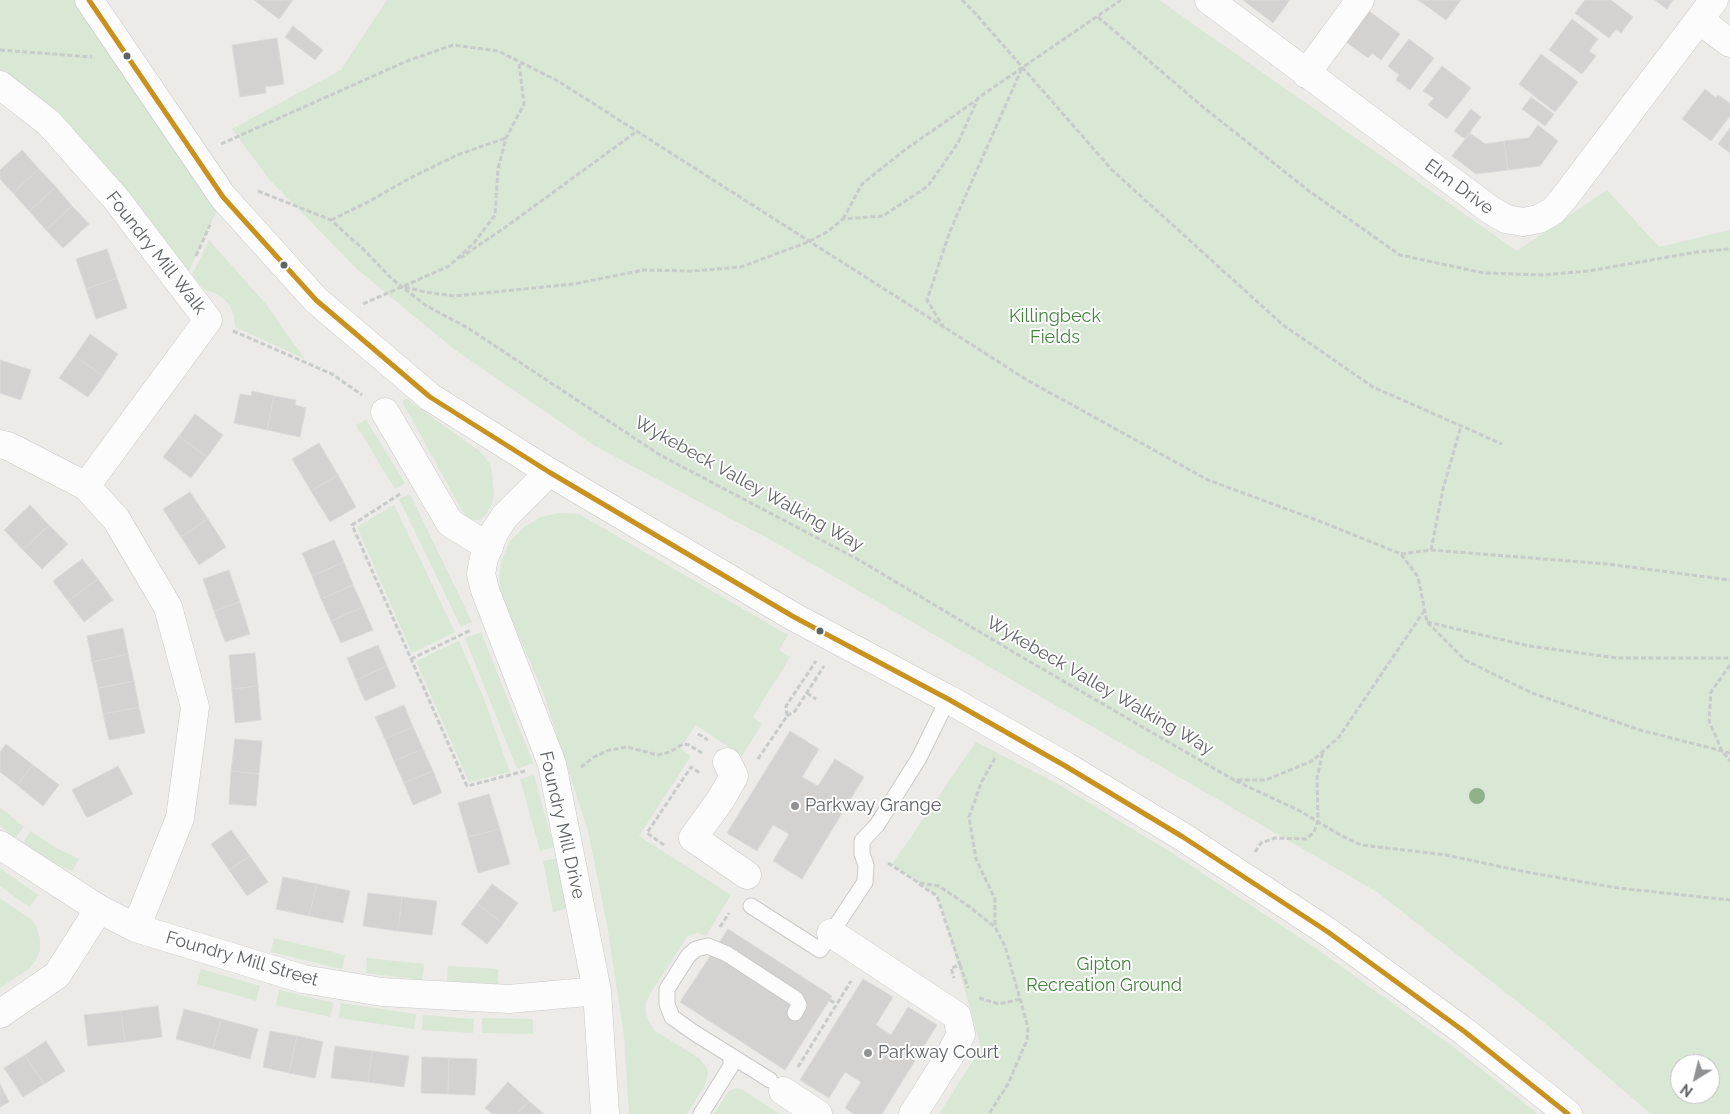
<!DOCTYPE html>
<html>
<head>
<meta charset="utf-8">
<style>
  body { margin:0 }
  #map { position:relative; width:1730px; height:1114px; overflow:hidden; background:#ecebe8; font-family:Raleway,sans-serif }
  canvas { display:block }
  .north { position:absolute; left:1670px; top:1054px; width:50px; height:50px; box-sizing:border-box; background:#fff; border:1px solid #bfc0c1; border-radius:50%; rotate:216deg; font-size:14px; font-weight:700; line-height:20px; text-align:center; color:#5e6265 }
  .north::after { content:''; display:block; margin:auto; width:18px; height:22px; background:#909293; clip-path:polygon(50% 0,100% 100%,50% 72%,0 100%) }
</style>
</head>
<body>
<div id="map">
<canvas width="1730" height="1114"></canvas>
<div class="north">N</div>
</div>
<script>
const g = document.querySelector('canvas').getContext('2d');
g.lineJoin = 'round';
function fillPath(path, color) { g.fillStyle = color; g.fill(path, 'evenodd'); }
const toPath = rows => new Path2D(rows.map(r => 'M' + r).join(''));
function stroke(path, color, width, dash) { g.strokeStyle = color; g.lineWidth = width; g.lineCap = dash ? 'butt' : 'round'; g.setLineDash(dash || []); g.stroke(path); }
function drawText(font, color, halo, rows, align = 'center') {
  g.font = font + ' Raleway,sans-serif'; g.lineWidth = 4; g.setLineDash([]); g.textBaseline = 'middle'; g.strokeStyle = halo; g.fillStyle = color; for (const [text, x, y, turn = 0] of rows) {
    g.save(); g.translate(x, y); g.rotate((+turn || 0) * Math.PI / 180); g.textAlign = isNaN(turn) ? turn : align; if (halo) g.strokeText(text, 0, 0); g.fillText(text, 0, 0); g.restore();
  }
}
fillPath(toPath([
  [0,0,89,0,223,197,182,286,0,85],
  [387,0,1159,0,1517,251,1607,190,1659,247,1730,230,1730,1114,1651,1114,1546,1024,1377,892,778,544,595,446,454,349,357,269,269,179,232,129,341,70],
  [1680,1064,1710,1064,1710,1094,1680,1094],
  [209,240,265,303,305,359,235,327,234,316,230,306,224,299,215,293,205,290,192,275],
  [407,399,482,453,491,466,494,493,492,504,486,514,480,520,472,520,465,516,402,401],
  [366,420,405,483,395,489,356,425],
  [410,494,472,622,461,627,399,499],
  [394,505,455,632,412,653,357,527],
  [559,513,579,514,788,635,779,650,790,657,753,717,762,724,742,756,696,725,680,748,691,756,639,836,731,895,706,936,697,933,688,936,685,940,650,994,646,1003,646,1013,649,1022,654,1030,700,1059,707,1069,708,1074,705,1085,687,1114,629,1114,624,1036,607,925,588,831,543,692,502,597,499,578,502,559,510,541,524,527,541,517],
  [481,632,533,763,517,769,465,638],
  [459,641,484,699,510,772,469,782,416,661],
  [976,742,1056,783,1172,853,1317,949,1452,1046,1538,1114,939,1114,981,1048,939,897,892,864],
  [534,775,554,847,540,851,520,779],
  [0,807,24,827,15,838,0,826],
  [31,831,54,847,79,859,72,871,47,859,23,843],
  [559,858,569,908,553,912,543,861],
  [0,868,38,895,29,907,0,886],
  [0,898,32,920,37,928,40,939,40,950,36,960,30,968,0,988],
  [274,938,345,955,342,969,271,952],
  [367,958,424,964,422,980,366,973],
  [448,966,498,969,498,984,447,981],
  [201,969,260,986,256,1001,197,984],
  [279,990,334,1003,330,1017,276,1005],
  [341,1003,416,1014,414,1029,339,1018],
  [423,1015,474,1019,473,1033,422,1030],
  [482,1018,533,1019,533,1034,482,1033],
  [735,1088,743,1090,780,1114,714,1114,728,1092]
]), '#d9e7d5');
const building = toPath([
  [254,0,293,0,279,19,254,0],
  [1243,0,1290,0,1273,23,1243,0],
  [1418,0,1461,0,1446,20,1418,0],
  [1585,0,1611,0,1633,17,1621,33,1616,29,1609,38,1575,13,1585,0],
  [1655,0,1673,0,1667,9,1655,0],
  [1369,11,1400,34,1381,60,1372,53,1368,58,1346,42,1369,11],
  [1572,19,1598,39,1589,51,1596,56,1582,74,1549,50,1572,19],
  [293,26,323,50,315,60,285,37,293,26],
  [277,38,284,84,265,87,266,93,240,97,232,45,277,38],
  [1409,39,1434,58,1410,90,1396,80,1399,75,1388,66,1409,39],
  [1541,54,1578,82,1555,112,1519,84,1541,54],
  [1442,66,1471,88,1447,119,1428,105,1434,98,1423,91,1442,66],
  [1705,89,1716,98,1718,95,1730,103,1730,116,1711,141,1682,119,1705,89],
  [1531,97,1554,114,1545,126,1522,109,1531,97],
  [1471,109,1481,117,1465,139,1454,131,1471,109],
  [1538,125,1558,141,1540,166,1508,170,1504,141,1529,138,1538,125],
  [1730,128,1730,153,1718,144,1730,128],
  [1470,133,1485,144,1504,141,1508,170,1476,174,1452,156,1470,133],
  [22,150,39,169,13,193,0,179,0,170,22,150],
  [39,169,56,187,29,211,13,193,39,169],
  [56,187,72,206,46,230,29,211,56,187],
  [72,206,89,224,63,248,46,230,72,206],
  [107,249,117,278,86,289,76,259,107,249],
  [117,278,127,308,96,319,86,289,117,278],
  [90,334,118,354,103,376,75,356,90,334],
  [75,356,103,376,88,397,59,378,75,356],
  [0,360,31,370,21,400,0,393,0,360],
  [252,391,274,396,267,430,234,423,240,394,251,396,252,391],
  [274,396,296,400,295,405,306,408,300,437,267,430,274,396],
  [195,414,223,435,207,457,179,436,195,414],
  [179,436,207,457,191,478,163,457,179,436],
  [319,443,338,475,311,491,292,459,319,443],
  [338,475,356,507,330,522,311,491,338,475],
  [190,492,208,519,181,537,163,509,190,492],
  [30,505,49,525,23,550,4,530,30,505],
  [208,519,226,547,199,565,181,537,208,519],
  [49,525,68,544,42,569,23,550,49,525],
  [334,540,344,562,312,576,302,553,334,540],
  [82,559,98,579,68,601,53,581,82,559],
  [344,562,353,585,321,599,312,576,344,562],
  [229,570,240,602,214,611,203,579,229,570],
  [98,579,113,600,84,622,68,601,98,579],
  [353,585,363,607,331,621,321,599,353,585],
  [240,602,250,634,225,642,214,611,240,602],
  [363,607,373,630,341,643,331,621,363,607],
  [123,628,128,654,92,662,87,636,123,628],
  [378,645,387,666,356,680,347,658,378,645],
  [255,653,258,686,232,689,229,655,255,653],
  [128,654,134,681,98,688,92,662,128,654],
  [387,666,396,687,365,701,356,680,387,666],
  [134,681,139,707,103,714,98,688,134,681],
  [258,686,261,720,235,723,232,689,258,686],
  [404,705,413,727,385,739,375,717,404,705],
  [139,707,145,733,109,740,103,714,139,707],
  [413,727,423,749,394,761,385,739,413,727],
  [790,731,819,749,802,777,818,786,835,759,864,777,802,879,773,861,789,834,773,825,757,851,727,833,790,731],
  [235,739,262,741,259,774,231,771,235,739],
  [6,744,33,765,17,785,0,772,0,752,6,744],
  [423,749,433,771,404,783,394,761,423,749],
  [33,765,59,785,43,806,17,785,33,765],
  [118,766,133,794,87,818,72,790,118,766],
  [231,771,259,774,256,806,229,804,231,771],
  [433,771,442,793,413,805,404,783,433,771],
  [489,794,500,829,468,837,458,803,489,794],
  [500,829,510,864,478,873,468,837,500,829],
  [231,830,250,856,229,870,211,844,231,830],
  [250,856,268,882,247,896,229,870,250,856],
  [283,877,317,884,309,916,276,909,283,877],
  [317,884,350,891,343,923,309,916,317,884],
  [492,884,518,903,503,924,477,904,492,884],
  [368,893,402,897,398,931,363,926,368,893],
  [402,897,437,901,432,935,398,931,402,897],
  [477,904,503,924,487,944,461,924,477,904],
  [728,929,832,996,785,1070,680,1002,728,929],
  [863,979,893,997,876,1025,891,1035,908,1007,937,1025,882,1114,854,1114,845,1108,861,1082,845,1072,829,1098,800,1080,863,979],
  [158,1006,162,1037,125,1042,121,1011,158,1006],
  [184,1009,221,1019,213,1049,176,1039,184,1009],
  [121,1011,125,1042,88,1046,84,1015,121,1011],
  [221,1019,258,1029,250,1059,213,1049,221,1019],
  [270,1031,297,1036,289,1073,263,1067,270,1031],
  [297,1036,323,1042,315,1078,289,1073,297,1036],
  [46,1041,65,1071,44,1084,25,1055,46,1041],
  [335,1046,372,1051,368,1082,331,1078,335,1046],
  [372,1051,409,1056,404,1087,368,1082,372,1051],
  [25,1055,44,1084,23,1097,4,1068,25,1055],
  [422,1057,449,1058,448,1094,421,1093,422,1057],
  [449,1058,477,1059,475,1095,448,1094,449,1058],
  [508,1082,529,1101,517,1114,492,1114,485,1108,508,1082],
  [0,1084,9,1102,0,1107,0,1084],
  [529,1101,544,1114,517,1114,529,1101]
]);
fillPath(building, '#d3d2d1');
stroke(building, '#dcdad8', 1);
const lane = toPath([
  [751,906,820,950,865,882,866,865,862,854,862,841,877,825,919,758,948,699],
  [770,1080,693,1032,672,1017,667,1004,667,989,688,956,696,949,708,946,727,954,796,999,799,1005,795,1013],
  [701,1114,731,1066,731,1056]
]);
const street = toPath([
  [1209,0,1492,211,1506,219,1523,222,1539,219,1553,211,1564,198,1714,0],
  [1699,20,1730,43],
  [1306,74,1360,0],
  [0,85,49,123,117,200,208,320,86,486],
  [385,412,450,523,489,547],
  [0,444,8,446,86,486,116,519,168,607,195,707,180,818,136,928],
  [549,472,505,516,495,531,484,558,481,574,485,590,552,764,597,991,605,1114],
  [727,762,734,776,721,799,693,838,747,875],
  [0,845,99,909,136,928,303,979,382,992,509,999,597,991],
  [831,933,957,1016,961,1034,949,1057,913,1114],
  [0,1014,57,975,99,909],
  [783,1091,818,1114]
]);
const secondary = toPath([
  [89,0,223,197,316,300,430,397,549,472,794,617,948,699,1067,767,1183,837,1328,932,1465,1032,1568,1114]
]);
stroke(lane, '#c9c9c8', 17);
stroke(street, '#c9c9c8', 29);
stroke(secondary, '#c6c8c7', 29);
stroke(toPath([
  [962,0,975,13,1112,170,1283,325,1373,387,1502,444],
  [1098,17,1203,107,1309,191,1400,255,1484,273,1542,275,1588,271,1697,252,1730,249],
  [0,50,92,57],
  [221,144,407,61,453,45,498,51,558,81,1027,380,1208,480,1319,521,1401,554,1418,577,1427,622,1465,660,1532,693,1640,730,1730,753],
  [258,191,331,220,364,250,392,279,425,305,468,328,660,455,859,560,1027,660,1234,780,1266,780,1312,761,1339,737,1424,611],
  [843,219,862,184,906,149,978,99],
  [331,220,368,202,410,178,457,155,506,138],
  [196,256,210,225],
  [460,258,507,226,636,132],
  [405,287,425,292,454,296,574,284,643,270,693,271,741,267,808,242,827,232,843,219,883,216,928,186,958,143,978,98,1121,0],
  [363,304,449,266,474,243,495,215,498,169,506,138,524,104,519,62],
  [944,328,927,300,950,231,1022,68],
  [233,331,332,374,362,395],
  [400,494,352,525,467,786,525,771],
  [1431,550,1443,489,1461,426],
  [1401,554,1431,550,1607,564,1730,580],
  [1427,622,1529,646,1617,658,1730,658],
  [411,659,471,630],
  [1730,665,1711,692,1709,721,1722,751,1730,761],
  [807,693,816,699],
  [787,716,795,711,824,666],
  [698,734,708,740],
  [995,758,981,783,969,817,976,859,995,899,995,926],
  [758,759,787,716,786,706,816,661],
  [581,767,594,757,609,750,627,747,658,755,670,752,683,744,689,745,702,753],
  [1236,781,1300,811,1340,835,1361,845,1446,855,1526,872,1618,888,1730,900],
  [664,845,647,833,691,767,700,773],
  [1255,852,1261,843,1275,838,1306,839,1314,832,1318,821,1317,778,1323,751],
  [888,863,919,883,939,886,967,905,995,927,1005,946,1028,1027,1027,1040,1008,1084,989,1114],
  [919,884,937,896,960,965,951,968,954,978],
  [720,927,729,913],
  [960,965,968,988],
  [979,998,999,1004,1021,999],
  [830,1000,836,1004],
  [798,1067,851,981]
]), '#c7cbc9', 3, [5, 2.5]);
stroke(lane, '#fcfcfc', 15);
stroke(street, '#fcfcfc', 28);
stroke(secondary, '#fcfcfc', 28);
stroke(toPath([
  [89,0,223,197,316,300,430,397,549,472,794,617,948,699,1067,767,1183,837,1328,932,1465,1032,1568,1114]
]), '#c9921e', 5);
g.fillStyle = '#90b28b';
for (const [x, y] of [
  [1477,796]
]) { g.beginPath(); g.arc(x, y, 8, 0, 2 * Math.PI); g.fill(); }
for (const [x, y, r, color] of [
  [127,56,4.5,"#5e6265"],
  [284,265,4.5,"#5e6265"],
  [820,631,4.5,"#5e6265"],
  [795,806,5,"#909293"],
  [868,1053,5,"#909293"]
]) { const dot = new Path2D(); dot.arc(x, y, r, 0, 2 * Math.PI); g.fillStyle = color; g.fill(dot); stroke(dot, '#fff', 2); }
drawText('18px', '#5e6265', '#fff', [
  ["Elm Drive",1459,187,36],
  ["Foundry Mill Walk",156,253,52],
  ["Wykebeck Valley Walking Way",749,484,29],
  ["Wykebeck Valley Walking Way",1100,686,30],
  ["Foundry Mill Drive",562,825,77],
  ["Foundry Mill Street",242,959,16]
]);
drawText('18px', '#45833f', '#fff', [
  ["Killingbeck",1055,317],
  ["Fields",1055,338],
  ["Gipton",1104,965],
  ["Recreation Ground",1104,986]
]);
drawText('18px', '#5e6265', '#fff', [
  ["Parkway Grange",805,806],
  ["Parkway Court",878,1053]
], 'left');
</script>
</body>
</html>
